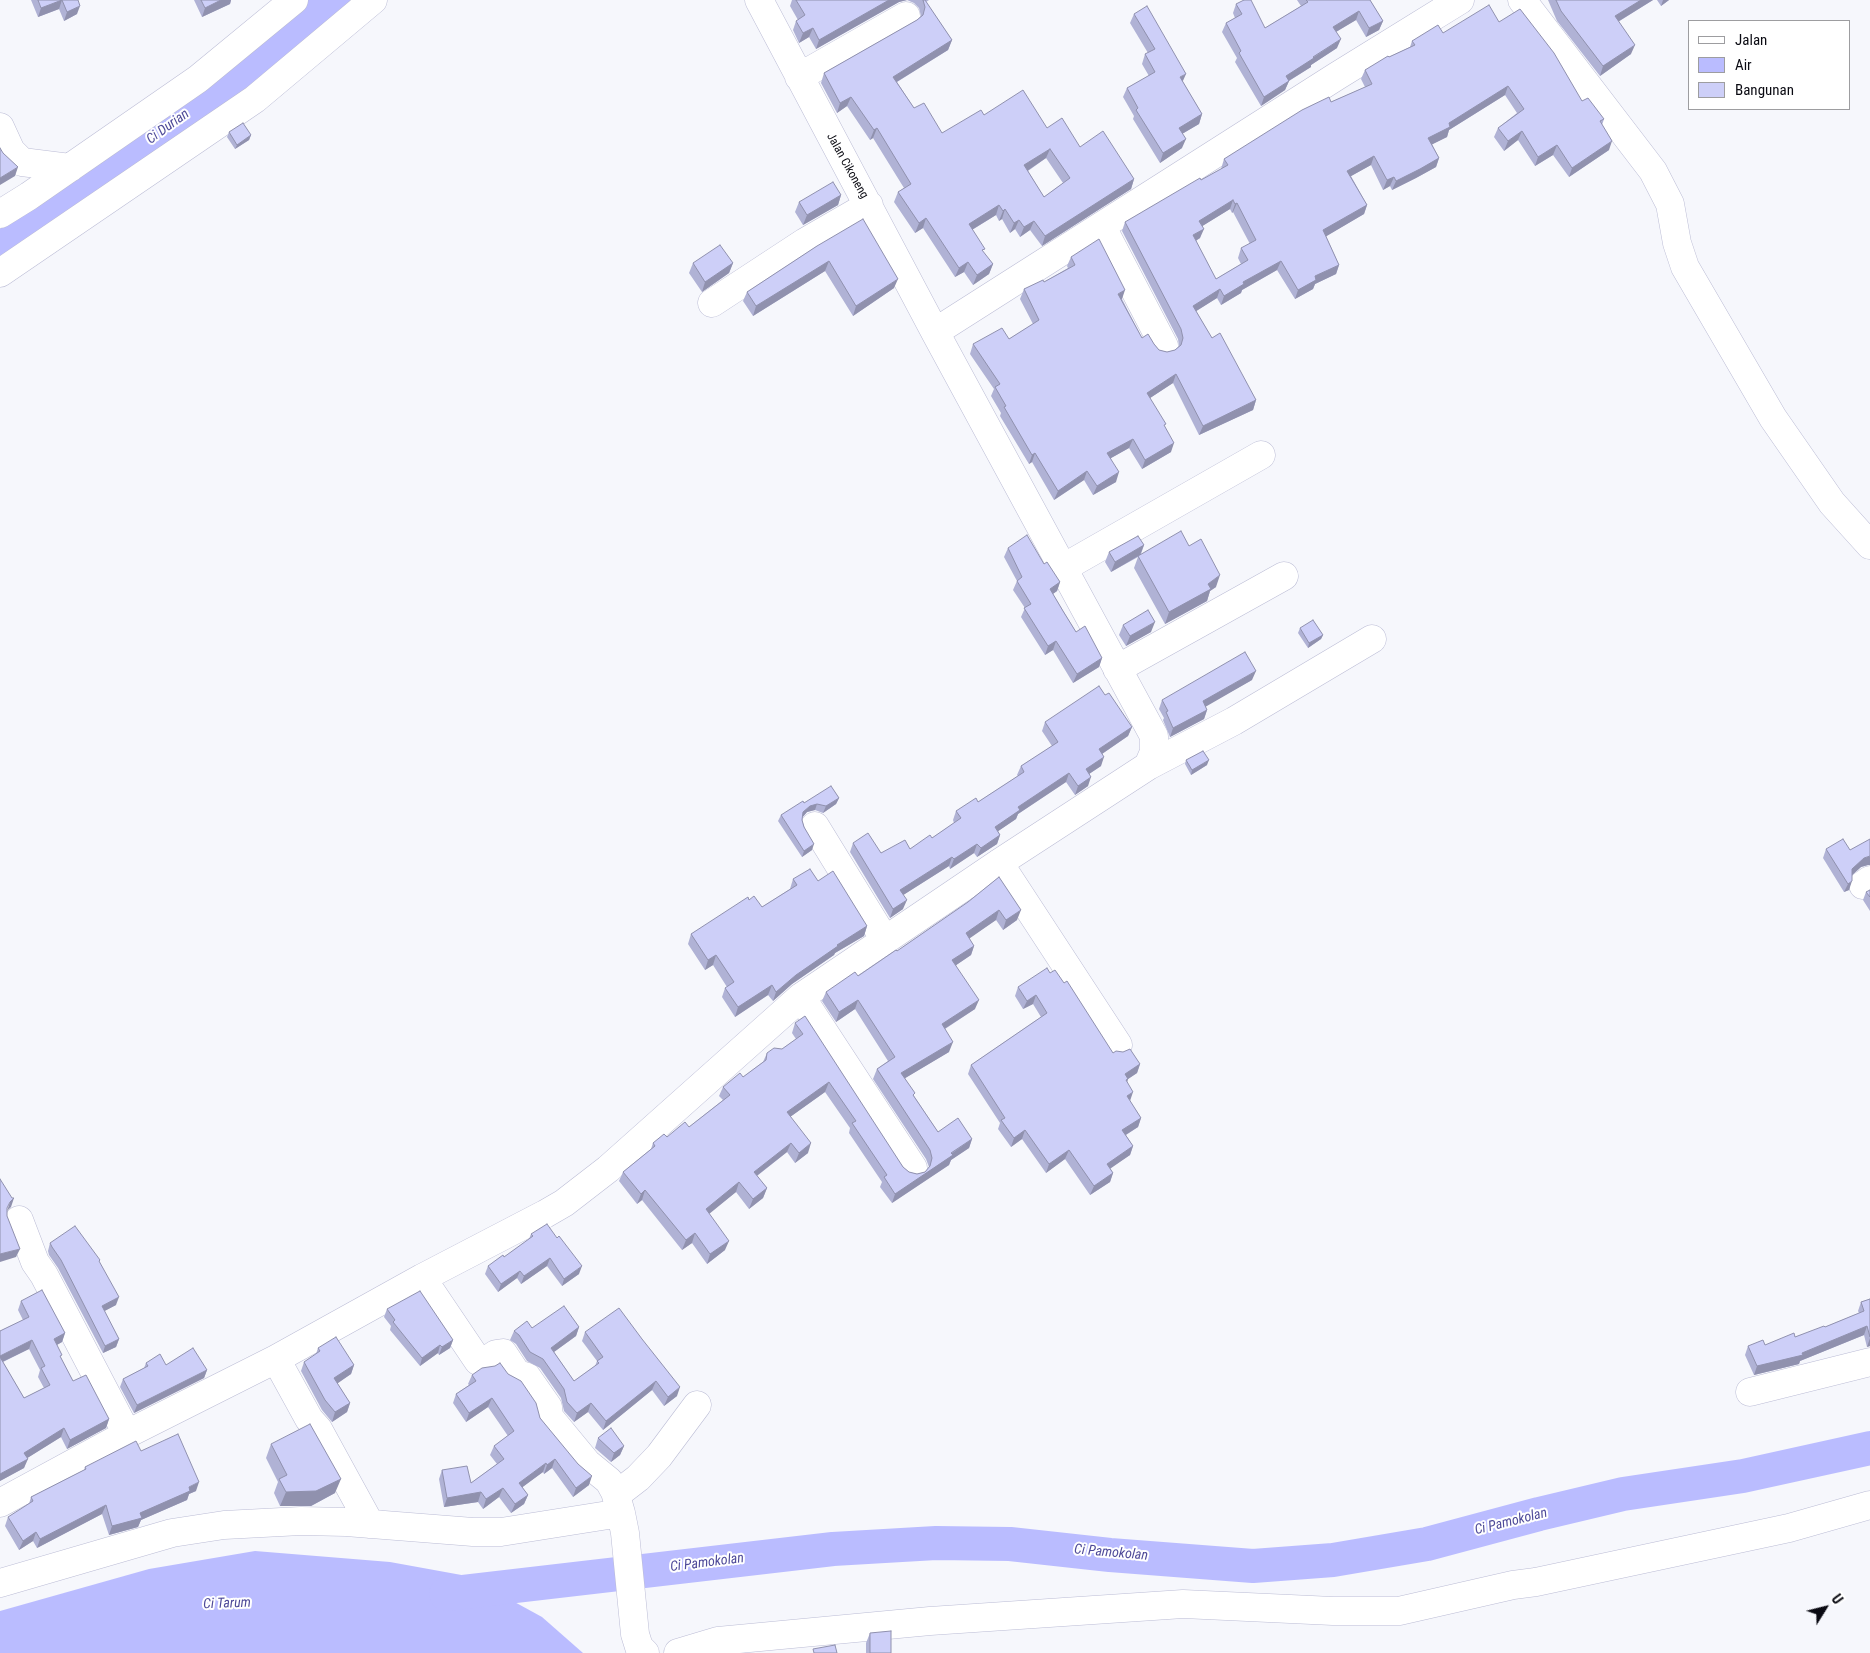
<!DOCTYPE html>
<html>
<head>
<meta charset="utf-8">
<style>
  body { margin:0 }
  #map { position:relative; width:1870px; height:1653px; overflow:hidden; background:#f6f7fc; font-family:"Roboto Condensed",sans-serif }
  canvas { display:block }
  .legend { position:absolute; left:1688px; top:20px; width:162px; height:90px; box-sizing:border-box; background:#fff; border:1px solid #9d9da0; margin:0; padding:6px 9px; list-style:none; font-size:15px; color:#0a0a12 }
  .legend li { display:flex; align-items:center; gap:10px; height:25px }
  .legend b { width:25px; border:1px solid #9d9da0 }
  .north { position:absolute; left:1800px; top:1583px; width:50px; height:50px; -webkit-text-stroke:4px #fff; paint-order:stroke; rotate:54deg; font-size:14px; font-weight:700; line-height:20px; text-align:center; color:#0a0a12 }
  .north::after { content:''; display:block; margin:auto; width:18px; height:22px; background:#0a0a12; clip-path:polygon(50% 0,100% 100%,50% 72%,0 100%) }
</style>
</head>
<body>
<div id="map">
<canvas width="1870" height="1653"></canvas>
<ul class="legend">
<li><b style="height:6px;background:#fff"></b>Jalan</li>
<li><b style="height:14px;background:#babcff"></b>Air</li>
<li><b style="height:14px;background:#cdcff8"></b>Bangunan</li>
</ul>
<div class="north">U</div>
</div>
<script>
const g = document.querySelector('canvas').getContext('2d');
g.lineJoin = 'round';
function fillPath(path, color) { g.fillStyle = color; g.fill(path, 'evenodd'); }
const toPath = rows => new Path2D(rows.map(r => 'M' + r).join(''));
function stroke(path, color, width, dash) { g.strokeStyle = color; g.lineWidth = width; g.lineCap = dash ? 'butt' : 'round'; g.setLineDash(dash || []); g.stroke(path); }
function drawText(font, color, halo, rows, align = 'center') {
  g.font = font + ' "Roboto Condensed",sans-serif'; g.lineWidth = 4; g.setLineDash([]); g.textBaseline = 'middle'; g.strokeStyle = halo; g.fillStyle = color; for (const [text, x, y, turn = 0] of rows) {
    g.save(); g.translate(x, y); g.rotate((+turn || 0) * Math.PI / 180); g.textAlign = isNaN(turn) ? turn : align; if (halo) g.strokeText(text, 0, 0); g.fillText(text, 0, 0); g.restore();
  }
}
fillPath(toPath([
  [255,1551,390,1562,467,1576,542,1617,583,1653,0,1653,0,1611,149,1569]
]), '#babcff');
stroke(toPath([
  [0,249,40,223,293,36,333,0],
  [446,1594,833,1549,936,1543,1010,1544,1110,1555,1253,1566,1333,1560,1427,1544,1539,1514,1623,1494,1743,1476,1870,1448]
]), '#babcff', 34);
const minor = toPath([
  [1522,0,1653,171,1670,204,1677,243,1685,267,1773,418,1832,503,1870,545],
  [799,77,906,16],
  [0,127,11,151,22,162,70,168],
  [0,214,29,196,198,79,294,0],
  [1102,227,1164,346],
  [0,273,255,99,373,0],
  [712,303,805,242,869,205],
  [935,332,1337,76,1460,0],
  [1063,568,1261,455],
  [1117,669,1284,576],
  [1148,766,1234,721,1372,639],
  [815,826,885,940],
  [999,863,1118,1045],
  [1863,885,1870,880],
  [801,997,913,1168],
  [19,1220,35,1262,44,1275,127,1434],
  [422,1278,478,1361,484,1362,496,1354,503,1353,517,1374,527,1377,548,1407,549,1417,587,1463,609,1481,615,1492,621,1513],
  [276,1359,309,1419,318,1429,370,1524],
  [1750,1392,1870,1362],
  [616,1495,638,1478,659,1456,697,1405],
  [0,1503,127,1434,276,1359,422,1278,545,1214,564,1203,608,1169,801,997,999,863,1148,766,1154,752,1154,736,935,332,759,0],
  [0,1583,172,1533,224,1525,301,1521,346,1522,473,1532,501,1532,621,1513,625,1533,635,1634,639,1647,645,1653],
  [678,1653,718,1641,930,1621,1183,1604,1333,1611,1399,1611,1513,1585,1536,1582,1789,1528,1870,1505]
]);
stroke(minor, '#bbbcd5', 29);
stroke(minor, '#fff', 28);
fillPath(toPath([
  [31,0,78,0,77,14,64,21,59,9,38,17],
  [194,0,231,0,230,4,202,17],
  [792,0,929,0,926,2,952,40,948,50,897,82,914,108,942,133,984,115,1047,128,1134,179,1131,189,1042,246,1030,230,1020,237,1015,229,1010,233,1002,219,999,221,996,215,972,230,983,253,993,264,989,274,973,285,964,272,955,277,923,228,915,233,894,202,898,192,904,188,873,138,870,140,847,106,837,113,821,83,824,73,917,20,921,16,919,8,914,3,907,0,899,2,816,49,809,37,799,43,793,30,796,21,798,20,790,6],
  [1046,158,1063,183,1044,197,1028,171],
  [1297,0,1370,0,1383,21,1379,30,1366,37,1356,20,1336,32,1337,48,1311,65,1311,67,1289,81,1285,90,1261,106,1235,62,1237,58,1222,32,1226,23,1235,18,1233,13,1236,4,1265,28,1301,6],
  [1548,0,1653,0,1618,22,1631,54,1600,76,1557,21],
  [1657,0,1669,0,1661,6],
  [1134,14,1183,82,1202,114,1199,124,1182,134,1182,148,1160,163,1133,119,1134,116,1123,97,1127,88,1149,76,1142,64,1145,54,1148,53,1130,23],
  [1499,22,1582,101,1604,119,1602,125,1609,150,1569,177,1553,155,1535,166,1518,140,1504,151,1494,137,1498,128,1517,113,1505,95,1449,130,1447,137,1432,144,1439,158,1436,167,1416,178,1392,190,1390,186,1383,190,1371,165,1351,176,1367,205,1364,214,1326,236,1339,265,1336,274,1315,284,1313,289,1295,299,1277,270,1242,290,1241,293,1221,305,1217,298,1196,311,1212,338,1256,400,1253,410,1199,435,1173,383,1150,398,1165,427,1171,452,1142,469,1129,448,1111,458,1116,482,1093,495,1084,480,1054,500,1032,462,1029,464,1000,416,1001,413,991,396,994,389,970,354,973,344,1009,339,1033,324,1020,299,1024,289,1044,282,1068,268,1067,266,1071,257,1122,299,1142,338,1154,344,1159,350,1167,352,1175,350,1179,346,1178,339,1122,231,1125,222,1221,169,1224,159,1331,102,1365,87,1361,79,1365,70,1389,57,1410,47,1412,41,1443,33],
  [1230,209,1232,213,1233,212,1250,244,1241,248,1238,258,1241,264,1216,279,1196,241,1200,238,1202,226],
  [229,132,251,135,249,140,235,149,227,137],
  [841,195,838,205,803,225,795,212,799,202],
  [817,246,894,288,853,316,825,271,753,316,743,301,747,292],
  [693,263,733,263,729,273,702,292,689,273],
  [1144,545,1141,554,1189,546,1216,587,1210,591,1207,601,1165,624,1134,568,1138,557,1111,572,1105,562,1109,552],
  [1008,548,1044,564,1060,582,1057,591,1053,594,1076,632,1102,658,1099,667,1073,683,1053,650,1045,655,1021,617,1025,608,1013,590,1017,581,1004,557],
  [1123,625,1151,632,1126,646,1119,635],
  [1300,628,1323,635,1321,639,1308,648,1298,633],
  [1252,680,1205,706,1207,710,1204,719,1170,737,1163,720,1164,718,1159,709,1162,700],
  [1105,695,1132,727,1128,736,1102,754,1101,766,1089,774,1088,786,1075,795,1066,782,1018,814,1016,819,998,831,1000,835,997,844,977,857,974,853,950,869,949,866,903,895,903,909,890,918,850,852,853,843,881,853,910,849,932,838,954,823,953,820,956,811,978,802,1018,776,1017,775,1021,766,1052,746,1042,731,1045,722],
  [1186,760,1207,765,1191,775,1185,764],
  [839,798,836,804,823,813,815,810,807,812,802,818,802,820,812,850,802,857,778,821,781,815,804,803],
  [1826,849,1850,850,1868,865,1861,867,1852,875,1849,890,1844,892,1823,858],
  [999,877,1017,920,1003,930,996,920,969,938,974,946,971,955,956,965,975,1009,945,1029,949,1052,905,1078,914,1096,938,1132,972,1139,969,1148,951,1160,949,1165,892,1203,880,1187,882,1182,849,1133,850,1128,825,1092,790,1117,808,1153,795,1163,787,1152,757,1176,767,1188,763,1198,749,1209,736,1192,709,1213,725,1250,707,1264,692,1243,682,1250,642,1200,637,1204,619,1181,623,1172,651,1149,653,1143,689,1127,723,1100,719,1096,723,1087,743,1077,763,1062,767,1053,782,1049,796,1039,792,1033,795,1023,903,1167,909,1172,917,1174,925,1172,929,1167,926,1159,873,1079,877,1069,888,1061,855,1009,836,1022,822,1001,826,992,858,976,897,951,968,902],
  [793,879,818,881,867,926,864,936,835,953,834,955,792,984,773,1001,768,995,735,1017,722,997,725,988,727,987,713,965,705,970,688,944,691,934,749,900,762,907,790,889],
  [1870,890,1870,911,1863,900,1866,892],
  [1050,973,1113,1053,1140,1064,1137,1073,1128,1079,1127,1082,1130,1101,1141,1118,1138,1127,1126,1135,1133,1146,1130,1155,1110,1168,1113,1173,1110,1182,1090,1195,1065,1159,1046,1173,1022,1139,1011,1147,998,1129,1000,1123,968,1074,971,1065,1041,1017,1033,1004,1023,1009,1015,996,1018,987],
  [531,1234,579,1274,562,1286,547,1266,521,1284,517,1278,498,1292,485,1274,488,1266,504,1257,529,1239],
  [50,1243,116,1305,104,1311,119,1339,116,1347,103,1353,58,1268,49,1255,48,1251],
  [1870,1299,1870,1346,1867,1347,1864,1335,1800,1361,1799,1364,1754,1375,1745,1355,1748,1346,1765,1345,1795,1337,1825,1327,1859,1313,1858,1311,1861,1302],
  [21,1301,65,1333,62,1342,57,1345,61,1358,73,1381,109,1419,106,1428,67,1449,61,1437,27,1458,24,1468,0,1481,0,1331,23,1320,18,1310],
  [29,1349,40,1370,38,1377,44,1388,24,1398,3,1362],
  [387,1309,453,1340,450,1348,439,1355,438,1353,420,1366,390,1330,391,1326,384,1317],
  [579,1327,576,1336,554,1352,574,1381,595,1366,597,1361,582,1341,585,1332,677,1396,664,1406,652,1390,603,1430,588,1412,574,1422,564,1411,561,1398,540,1368,527,1361,516,1344,510,1340,514,1331,532,1328],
  [318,1348,354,1365,351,1374,337,1383,350,1403,347,1412,332,1422,322,1410,301,1371,304,1362,316,1354],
  [146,1363,166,1365,207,1370,204,1378,134,1413,120,1387,123,1379,144,1368],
  [508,1374,589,1485,573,1497,552,1468,544,1474,543,1472,522,1487,528,1495,524,1504,511,1513,499,1497,483,1509,478,1502,444,1507,439,1479,442,1470,471,1483,497,1464,490,1455,494,1446,508,1436,488,1407,466,1422,453,1403,456,1394,469,1385,468,1384,472,1375],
  [598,1438,624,1446,620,1455,611,1462,595,1448],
  [271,1444,335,1493,311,1506,280,1506,274,1493,278,1482,266,1458],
  [141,1451,196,1491,189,1494,187,1500,141,1520,138,1527,109,1535,102,1514,37,1548,33,1541,19,1550,5,1526,8,1517,29,1504,31,1497,84,1470,85,1467],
  [870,1633,891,1653,866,1653,866,1643]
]), '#b0b2d5');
fillPath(toPath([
  [62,0,59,9,38,17,41,8],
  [221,0,231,0,230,4,202,17,205,8],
  [889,0,907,0,899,2,816,49,819,40],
  [1641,0,1653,0,1611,26,1615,16],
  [1663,0,1669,0,1661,6],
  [80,6,77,14,64,21,67,12],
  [1359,11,1356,20,1329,36,1333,27],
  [1383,21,1379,30,1366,37,1369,28],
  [813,28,809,37,799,43,803,33],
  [1341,39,1337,48,1311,65,1311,67,1282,85,1286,76],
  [952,40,948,50,890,86,893,77],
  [1635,45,1631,54,1600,76,1603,66],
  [1186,74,1182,83,1180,77],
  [1289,81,1285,90,1261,106,1264,97],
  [1508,86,1505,95,1449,130,1447,137,1425,148,1428,138,1449,123],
  [851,97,847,106,837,113,840,103],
  [1202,114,1199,124,1175,138,1179,128],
  [877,128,873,138,870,140,874,130],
  [1522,131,1518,140,1504,151,1508,141],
  [251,135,249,140,235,149,237,145],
  [1186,139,1182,148,1160,163,1163,153],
  [1612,141,1609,150,1569,177,1572,168],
  [1557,145,1553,155,1535,166,1538,157],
  [1050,149,1046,158,1021,175,1024,165],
  [1374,156,1371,165,1344,180,1347,171],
  [1439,158,1436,167,1416,178,1392,190,1396,181],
  [18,167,15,176,0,185,0,178],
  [1394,177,1390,186,1383,190,1387,180],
  [1134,179,1131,189,1042,246,1045,236],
  [841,195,838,205,803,225,807,215],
  [1233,200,1230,209,1196,230,1199,221],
  [1237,203,1233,212,1232,213,1235,204],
  [999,205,996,215,965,234,969,224],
  [1367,205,1364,214,1320,240,1323,230],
  [1005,209,1002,219,999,221,1003,211],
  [926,218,923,228,915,233,919,223],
  [1019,220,1015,229,1010,233,1014,223],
  [1034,221,1030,230,1020,237,1024,227],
  [1204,229,1200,238,1190,244,1193,235],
  [829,261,825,271,753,316,756,306],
  [1281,261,1277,270,1242,290,1241,293,1221,305,1224,296,1243,282],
  [968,262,964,272,955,277,959,268],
  [733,263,729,273,702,292,705,282],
  [993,264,989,274,973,285,977,275],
  [1339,265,1336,274,1315,284,1313,289,1295,299,1298,290,1315,276],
  [898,279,894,288,853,316,856,306],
  [1220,289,1217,298,1190,315,1193,306],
  [1125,290,1122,299,1115,303,1118,294],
  [1176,374,1173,383,1144,402,1147,393],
  [1256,400,1253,410,1199,435,1203,426],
  [1133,439,1129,448,1104,462,1107,453],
  [1174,443,1171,452,1142,469,1145,460],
  [1035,453,1032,462,1029,464,1032,455],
  [1087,471,1084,480,1054,500,1058,491],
  [1119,472,1116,482,1093,495,1097,486],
  [1144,545,1140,555,1111,572,1115,562],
  [1220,575,1216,587,1210,591,1207,601,1165,624,1169,612,1208,584],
  [1060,582,1057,591,1047,598,1050,589],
  [1155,622,1151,632,1126,646,1130,636],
  [1323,635,1321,639,1308,648,1309,643],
  [1056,641,1053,650,1045,655,1048,646],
  [1102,658,1099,667,1073,683,1077,674],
  [1256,671,1252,680,1200,710,1203,701],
  [1207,710,1204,719,1170,737,1173,728],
  [1132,727,1128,736,1096,758,1099,749],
  [1104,757,1101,766,1083,778,1086,769],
  [1209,760,1207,765,1191,775,1192,770],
  [1069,773,1066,782,1018,814,1016,819,991,836,995,827,1018,807],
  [1091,777,1088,786,1075,795,1078,786],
  [839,798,836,804,823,813,826,806],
  [817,804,815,810,807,812,801,819,803,812,810,806],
  [1000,835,997,844,977,857,981,848],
  [814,844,812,850,802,857,804,851],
  [977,844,974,853,950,869,954,859],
  [1870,856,1870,865,1868,865,1861,867,1849,878,1852,869,1864,858],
  [952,857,949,866,897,899,900,890],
  [1852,881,1849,890,1844,892,1848,884],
  [907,900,903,909,890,918,893,909],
  [999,910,996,920,963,943,966,933],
  [1021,910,1017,920,1003,930,1006,920],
  [867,926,864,936,835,953,834,955,792,984,773,1001,776,992,796,975,837,945],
  [974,946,971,955,949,970,952,960],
  [716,955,713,965,705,970,708,960],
  [772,985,768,995,735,1017,738,1007],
  [1036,995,1033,1004,1023,1009,1027,1001],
  [858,1000,855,1009,836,1022,839,1012],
  [979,1000,975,1009,938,1033,942,1024],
  [953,1042,949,1052,897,1083,901,1073],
  [1140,1064,1137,1073,1128,1079,1125,1088,1125,1074],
  [829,1082,825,1092,783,1122,787,1112],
  [1133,1092,1130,1101,1127,1096],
  [1141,1118,1138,1127,1119,1139,1122,1130],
  [1025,1130,1022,1139,1011,1147,1014,1138],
  [972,1139,969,1148,951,1160,949,1165,892,1203,895,1194],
  [791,1143,787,1152,750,1181,754,1172],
  [811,1143,808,1153,795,1163,799,1153],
  [1133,1146,1130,1155,1104,1173,1107,1164],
  [1069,1150,1065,1159,1046,1173,1049,1164],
  [1113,1173,1110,1182,1090,1195,1094,1186],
  [739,1182,736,1192,703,1219,706,1209],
  [767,1188,763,1198,749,1209,753,1199],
  [645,1190,642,1200,637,1204,641,1194],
  [14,1198,11,1207,7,1211,10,1202],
  [695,1233,692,1243,682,1250,686,1240],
  [729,1241,725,1250,707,1264,710,1254],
  [20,1249,16,1257,0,1262,0,1254],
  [550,1258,547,1266,521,1284,524,1276],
  [582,1266,579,1274,562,1286,564,1279],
  [520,1271,517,1278,498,1292,501,1284],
  [119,1297,116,1305,99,1314,102,1306],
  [1867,1326,1864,1335,1800,1361,1799,1364,1754,1375,1757,1366,1802,1353],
  [579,1327,576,1336,547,1357,551,1348],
  [65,1333,62,1342,51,1348,54,1339],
  [1870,1338,1870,1346,1867,1347],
  [119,1339,116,1347,103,1353,105,1346],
  [32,1340,29,1349,0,1363,0,1356],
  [453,1340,450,1348,439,1355,442,1347],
  [440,1345,438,1353,420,1366,422,1358],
  [354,1365,351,1374,331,1388,334,1378],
  [207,1370,204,1378,134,1413,137,1405],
  [656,1381,652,1390,603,1430,606,1421],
  [680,1387,677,1396,664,1406,668,1397],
  [492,1398,488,1407,466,1422,469,1413],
  [350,1403,347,1412,332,1422,335,1412],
  [591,1403,588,1412,574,1422,577,1413],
  [109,1419,106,1428,67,1449,70,1440],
  [64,1428,61,1437,21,1462,24,1453],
  [624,1446,620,1455,611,1462,614,1453],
  [28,1459,24,1468,0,1481,0,1474],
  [555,1459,552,1468,544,1474,547,1465],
  [546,1463,543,1472,516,1492,519,1483],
  [592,1476,589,1485,573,1497,576,1488],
  [341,1479,335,1493,311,1506,280,1506,286,1492],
  [199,1482,196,1491,189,1494,187,1500,141,1520,138,1527,109,1535,112,1526],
  [503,1488,499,1497,483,1509,486,1499],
  [481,1492,478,1502,444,1507,447,1498],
  [528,1495,524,1504,511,1513,515,1504],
  [106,1505,102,1514,37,1548,40,1539],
  [36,1532,33,1541,19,1550,23,1541]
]), '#9091ae');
const building = toPath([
  [38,0,78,0,80,6,67,12,62,0,41,8,38,0],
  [201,0,221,0,205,8,201,0],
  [796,0,889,0,819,40,813,28,803,33,796,21,805,15,796,0],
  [923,0,925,0,952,40,893,77,914,108,924,103,942,133,981,110,984,115,1023,90,1047,128,1062,118,1080,147,1103,131,1134,179,1045,236,1034,221,1024,227,1019,220,1014,223,1005,209,1003,211,999,205,969,224,985,249,982,250,993,264,977,275,968,262,959,268,926,218,919,223,898,192,911,184,877,128,874,130,851,97,840,103,824,73,917,20,923,15,925,7,923,0],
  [1050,149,1070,178,1044,197,1024,165,1050,149],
  [1244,0,1251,0,1265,28,1308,2,1306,0,1370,0,1383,21,1369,28,1359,11,1333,27,1341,39,1313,57,1314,58,1286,76,1289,81,1264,97,1239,53,1241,51,1226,23,1242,14,1236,4,1244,0],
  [1556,0,1641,0,1615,16,1635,45,1603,66,1561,11,1556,0],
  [1489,5,1499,22,1520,9,1554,53,1582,101,1588,98,1604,119,1600,121,1612,141,1572,168,1557,145,1538,157,1522,131,1508,141,1498,128,1524,109,1508,86,1449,123,1450,127,1428,138,1439,158,1420,169,1396,181,1394,177,1387,180,1374,156,1347,171,1367,205,1323,230,1339,265,1315,276,1316,280,1298,290,1281,261,1243,282,1244,284,1224,296,1220,289,1193,306,1212,338,1220,333,1256,400,1203,426,1176,374,1147,393,1166,424,1164,425,1174,443,1145,460,1133,439,1107,453,1119,472,1097,486,1087,471,1058,491,1035,453,1032,455,1004,407,1006,406,995,387,1000,384,973,344,1002,328,1009,339,1039,320,1024,289,1043,280,1044,282,1075,265,1071,257,1099,239,1125,290,1118,294,1142,338,1148,334,1154,344,1159,350,1167,352,1175,350,1181,345,1183,338,1181,329,1125,222,1200,178,1201,180,1228,165,1224,159,1302,110,1329,97,1331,102,1372,84,1365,70,1388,56,1389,57,1415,45,1412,41,1438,25,1443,33,1489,5],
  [1233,200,1235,204,1237,203,1256,240,1241,248,1248,260,1216,279,1193,235,1204,229,1199,221,1233,200],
  [1147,6,1186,74,1180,77,1202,114,1179,128,1186,139,1163,153,1136,110,1138,108,1127,88,1155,72,1145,54,1155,49,1134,14,1147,6],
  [243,123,251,135,237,145,229,132,243,123],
  [0,148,3,153,18,167,0,178,0,148],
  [833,182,841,195,807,215,799,202,833,182],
  [863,219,898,279,856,306,829,261,756,306,747,292,817,246,863,219],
  [720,245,733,263,705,282,693,263,720,245],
  [1181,531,1189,546,1201,539,1220,575,1208,584,1211,589,1169,612,1138,556,1181,531],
  [1027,535,1044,564,1047,562,1060,582,1050,589,1063,611,1076,632,1085,626,1102,658,1077,674,1056,641,1048,646,1024,608,1031,604,1017,581,1022,577,1008,548,1027,535],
  [1138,536,1144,545,1115,562,1109,552,1138,536],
  [1148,610,1155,622,1130,636,1123,625,1148,610],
  [1313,620,1323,635,1309,643,1300,628,1313,620],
  [1245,652,1256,671,1203,701,1207,710,1173,728,1166,712,1168,711,1162,700,1245,652],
  [1099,686,1105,695,1109,693,1132,727,1099,749,1104,757,1086,769,1091,777,1078,786,1069,773,1018,807,1020,810,995,827,1000,835,981,848,977,844,954,859,952,857,900,890,907,900,893,909,853,843,868,833,881,853,905,840,910,849,930,835,932,838,961,818,956,811,976,798,978,802,1024,772,1021,766,1058,742,1045,722,1099,686],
  [1203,751,1209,760,1192,770,1186,760,1203,751],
  [831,786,839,798,826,806,817,804,810,806,803,812,802,820,804,827,814,844,804,851,781,815,803,801,804,803,831,786],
  [1843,839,1850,850,1870,839,1870,856,1864,858,1852,869,1852,881,1848,884,1826,849,1843,839],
  [810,869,818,881,833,871,867,926,837,945,838,946,796,975,776,992,772,985,738,1007,725,988,734,982,716,955,708,960,691,934,748,897,749,900,754,896,762,907,797,885,793,879,810,869],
  [999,877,1021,910,1006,920,999,910,966,933,974,946,952,960,979,1000,942,1024,953,1042,901,1073,915,1093,913,1095,938,1132,958,1118,972,1139,951,1153,953,1155,895,1194,884,1177,887,1175,852,1123,856,1121,829,1082,787,1112,811,1143,799,1153,791,1143,754,1172,767,1188,753,1199,739,1182,706,1209,729,1241,710,1254,695,1233,686,1240,645,1190,641,1194,623,1172,655,1146,653,1143,664,1134,667,1137,685,1122,689,1127,730,1095,723,1087,740,1073,743,1077,766,1060,767,1053,774,1048,782,1049,803,1034,795,1023,805,1016,903,1167,909,1172,917,1174,925,1172,930,1166,932,1158,930,1150,877,1069,895,1057,858,1000,839,1012,826,992,855,972,858,976,896,950,897,951,968,902,999,877],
  [1870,890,1870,897,1866,892,1870,890],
  [1047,968,1050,973,1055,970,1064,983,1067,981,1113,1053,1116,1051,1123,1052,1130,1049,1140,1064,1125,1074,1128,1079,1126,1080,1133,1092,1127,1096,1141,1118,1122,1130,1133,1146,1107,1164,1113,1173,1094,1186,1069,1150,1049,1164,1025,1130,1014,1138,1001,1120,1005,1118,971,1065,1047,1013,1036,995,1027,1001,1018,987,1047,968],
  [0,1179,12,1198,14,1198,10,1202,7,1208,7,1216,20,1249,0,1254,0,1179],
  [547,1224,557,1238,559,1236,582,1266,564,1279,550,1258,524,1276,520,1271,501,1284,488,1266,503,1255,504,1257,533,1236,531,1234,547,1224],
  [75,1226,100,1260,99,1261,119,1297,102,1306,119,1339,105,1346,61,1260,52,1247,50,1243,75,1226],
  [42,1290,65,1333,54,1339,62,1355,60,1356,73,1381,86,1375,109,1419,70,1440,64,1428,24,1453,28,1459,0,1474,0,1357,24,1398,50,1385,41,1368,45,1366,32,1340,0,1356,0,1331,29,1317,21,1301,42,1290],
  [420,1291,453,1340,442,1347,440,1345,422,1358,393,1322,395,1320,387,1309,420,1291],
  [1870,1299,1870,1337,1867,1326,1802,1353,1803,1355,1757,1366,1748,1346,1763,1340,1765,1345,1794,1333,1795,1337,1824,1326,1825,1327,1864,1311,1861,1302,1870,1299],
  [564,1306,579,1327,551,1348,574,1381,599,1363,597,1361,603,1357,585,1332,619,1308,642,1339,680,1387,668,1397,656,1381,606,1421,591,1403,577,1413,567,1402,564,1389,543,1359,530,1352,519,1335,514,1331,527,1321,532,1328,564,1306],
  [336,1337,354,1365,334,1378,350,1403,335,1412,325,1400,304,1362,320,1351,318,1348,336,1337],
  [193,1348,207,1370,137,1405,123,1379,148,1366,146,1363,160,1354,166,1365,193,1348],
  [500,1363,508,1374,521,1381,536,1403,540,1418,578,1464,592,1476,576,1488,555,1459,547,1465,546,1463,519,1483,528,1495,515,1504,503,1488,486,1499,481,1492,447,1498,442,1470,467,1466,471,1483,504,1459,494,1446,514,1431,492,1398,469,1413,456,1394,476,1381,472,1375,482,1368,495,1366,500,1363],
  [310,1424,341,1479,316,1491,286,1492,279,1479,287,1475,271,1444,310,1424],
  [611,1428,624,1446,614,1453,598,1438,611,1428],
  [178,1434,199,1482,189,1487,190,1491,140,1513,142,1518,112,1526,106,1505,40,1539,36,1532,23,1541,8,1517,33,1501,31,1497,86,1469,85,1467,136,1441,141,1451,178,1434],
  [891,1631,891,1653,870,1653,870,1633,891,1631],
  [835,1645,837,1653,814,1653,813,1649,835,1645]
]);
fillPath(building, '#cdcff8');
stroke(building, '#9091ae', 1);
drawText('12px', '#0a0a12', '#fff', [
  ["Jalan Cikoneng",847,166,61]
]);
drawText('italic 14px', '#4e4a99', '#fff', [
  ["Ci Durian",168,127,-36],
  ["Ci Pamokolan",1511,1522,-14],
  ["Ci Pamokolan",1111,1553,5],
  ["Ci Pamokolan",707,1563,-7],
  ["Ci Tarum",227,1604,-2]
]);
</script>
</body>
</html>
